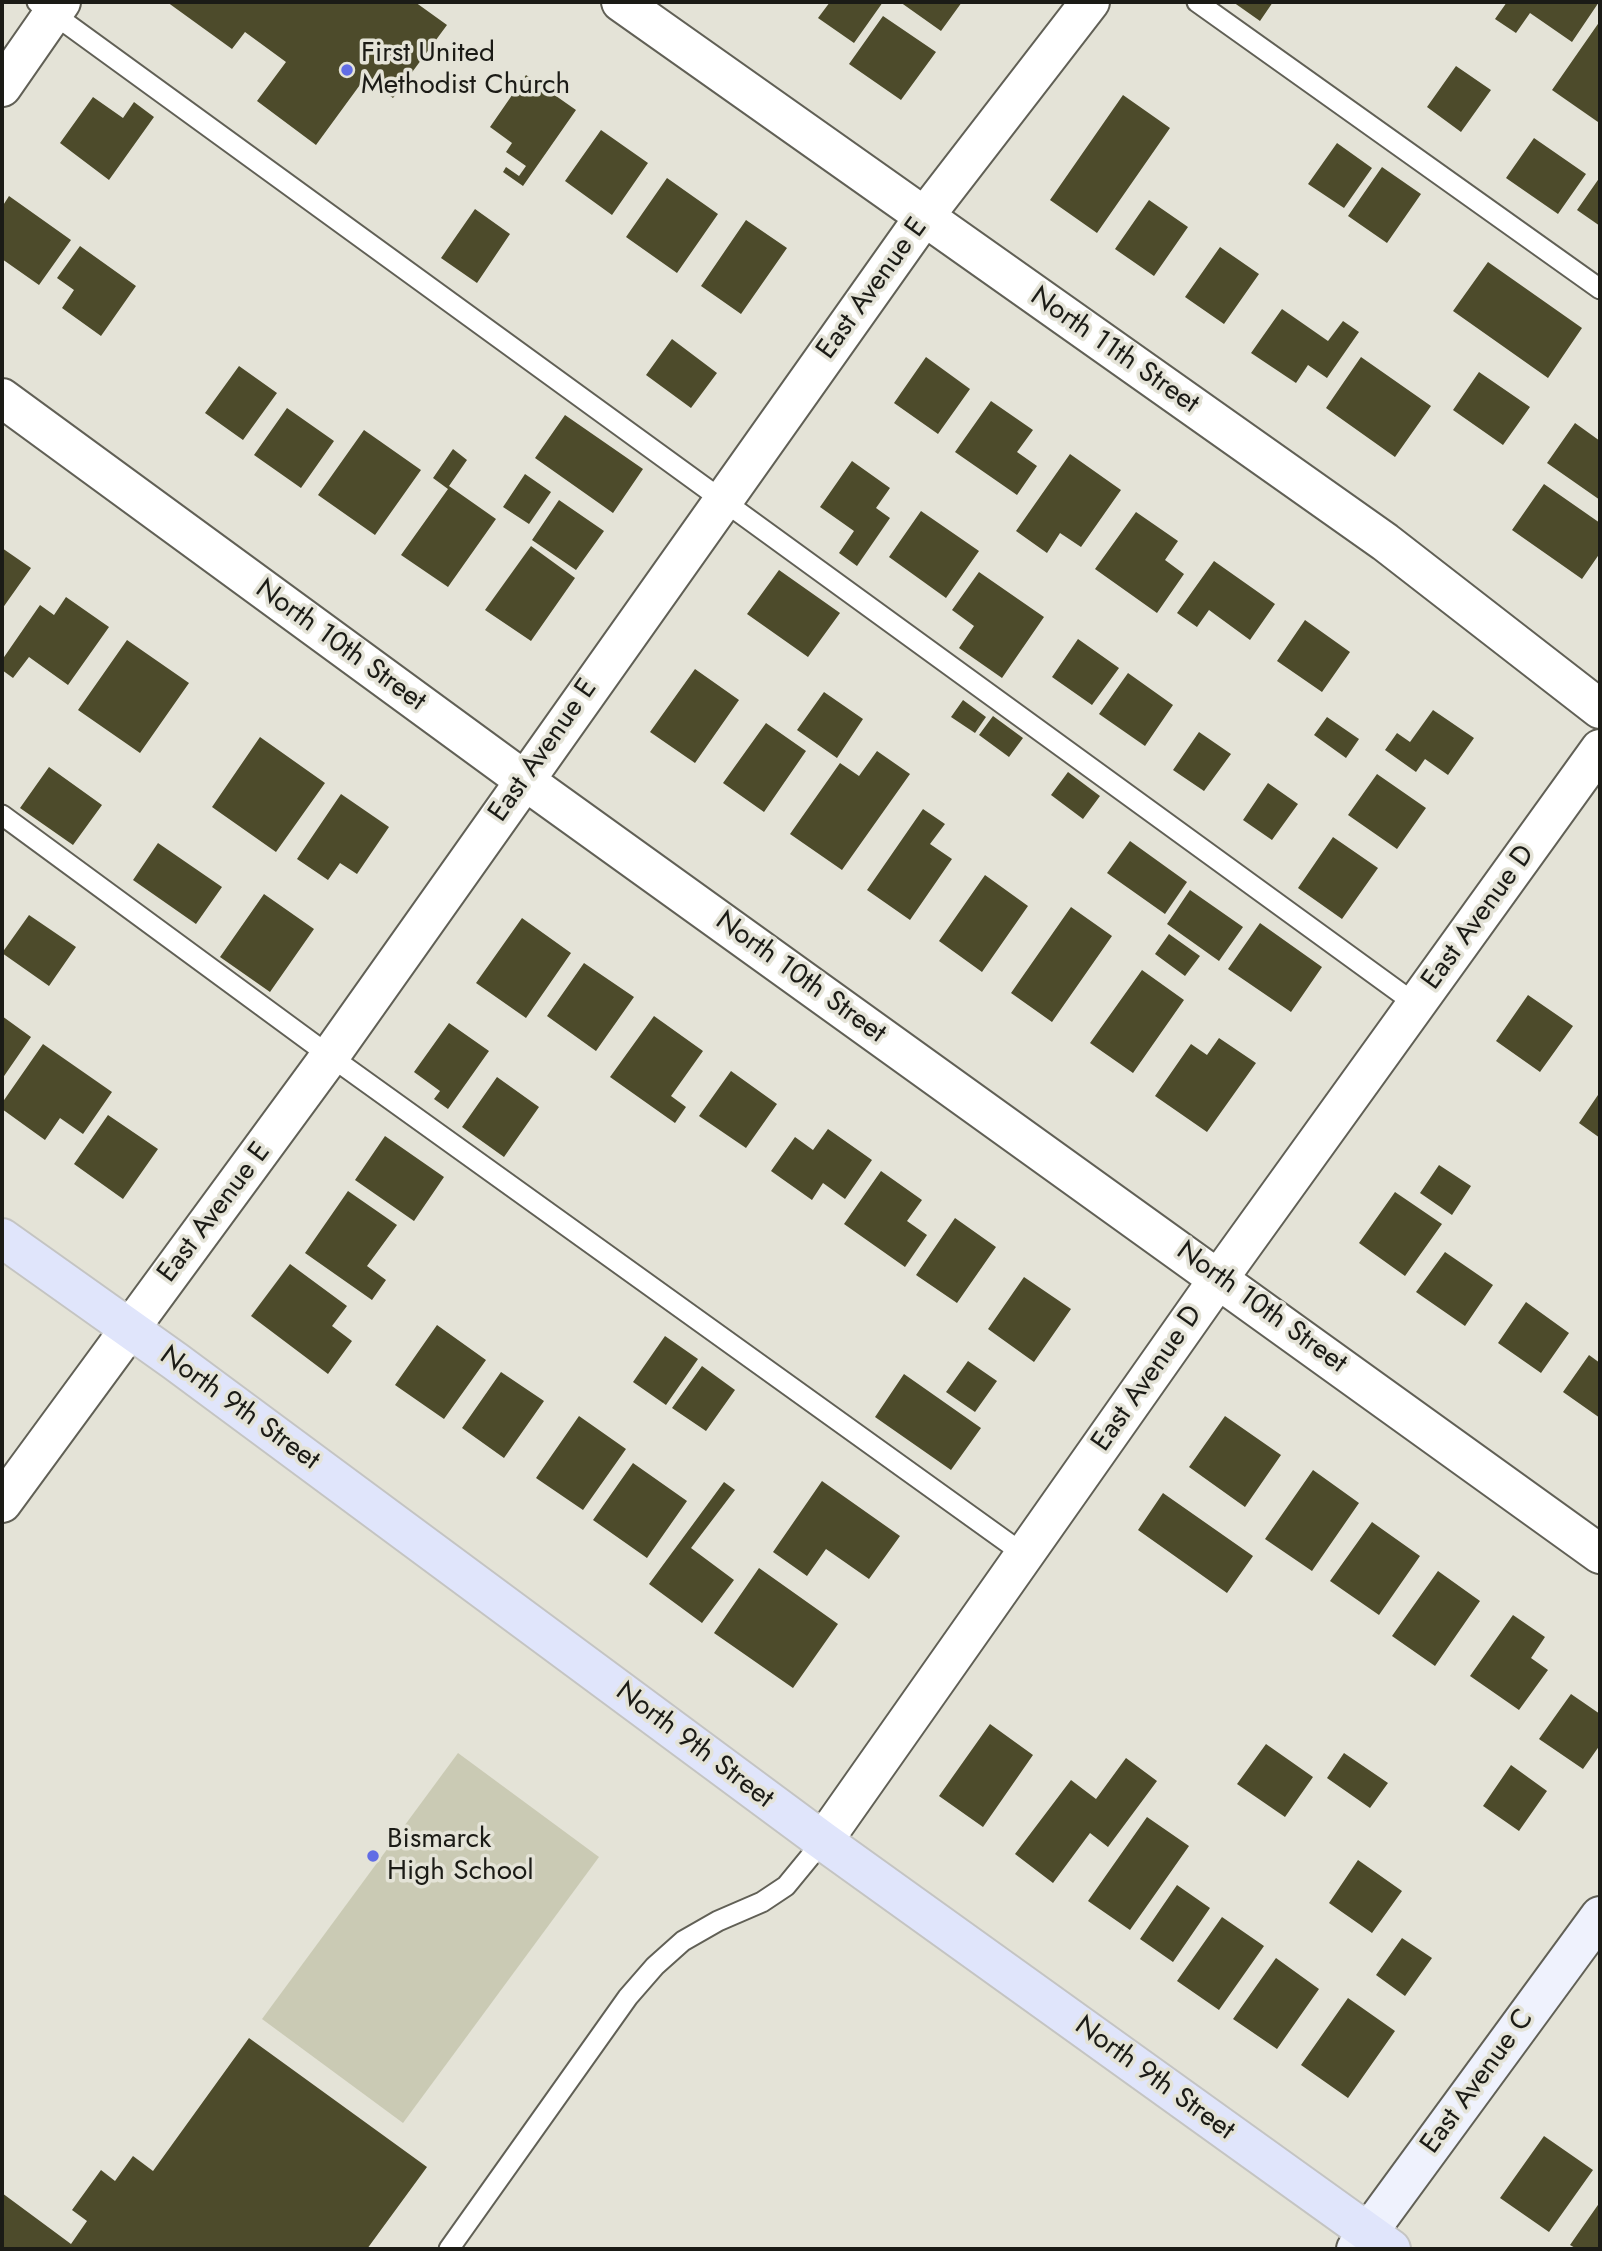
<!DOCTYPE html>
<html>
<head>
<meta charset="utf-8">
<style>
  body { margin:0 }
  #map { position:relative; width:1602px; height:2251px; overflow:hidden; background:#e4e3d7; font-family:Jost,sans-serif }
  canvas { display:block }
  .frame { position:absolute; inset:0; border:4px solid #1b1b16; pointer-events:none }
</style>
</head>
<body>
<div id="map">
<canvas width="1602" height="2251"></canvas>
<div class="frame"></div>
</div>
<script>
const g = document.querySelector('canvas').getContext('2d');
g.lineJoin = 'round';
function fillPath(path, color) { g.fillStyle = color; g.fill(path, 'evenodd'); }
const toPath = rows => new Path2D(rows.map(r => 'M' + r).join(''));
function stroke(path, color, width, dash) { g.strokeStyle = color; g.lineWidth = width; g.lineCap = dash ? 'butt' : 'round'; g.setLineDash(dash || []); g.stroke(path); }
function drawText(font, color, halo, rows, align = 'center') {
  g.font = font + ' Jost,sans-serif'; g.lineWidth = 7; g.setLineDash([]); g.textBaseline = 'middle'; g.strokeStyle = halo; g.fillStyle = color; for (const [text, x, y, turn = 0] of rows) {
    g.save(); g.translate(x, y); g.rotate((+turn || 0) * Math.PI / 180); g.textAlign = isNaN(turn) ? turn : align; if (halo) g.strokeText(text, 0, 0); g.fillText(text, 0, 0); g.restore();
  }
}
fillPath(toPath([
  [458,1753,599,1857,403,2123,262,2019]
]), '#cacab4');
fillPath(toPath([
  [167,2,415,2,447,25,393,98,365,78,316,145,257,101,286,62,245,32,232,49],
  [830,2,883,2,854,43,818,18],
  [900,2,962,2,941,31],
  [1233,2,1273,2,1260,21],
  [1507,2,1599,2,1572,42,1530,13,1516,33,1495,19],
  [883,16,936,52,901,100,849,64],
  [1600,21,1600,118,1598,122,1552,90],
  [1456,66,1491,90,1461,132,1427,107],
  [526,75,576,110,523,186,503,172,506,167,519,176,526,166,506,152,512,143,490,127],
  [1123,95,1170,128,1097,233,1050,200],
  [93,97,123,118,134,102,154,117,109,180,60,143],
  [601,130,648,163,612,215,565,181],
  [1534,138,1586,174,1558,214,1506,178],
  [1337,143,1372,168,1344,208,1308,184],
  [1382,167,1421,194,1387,243,1348,216],
  [1600,177,1600,226,1577,210],
  [667,178,718,214,677,273,626,237],
  [9,196,71,240,39,285,2,259,2,207],
  [1149,200,1188,227,1154,276,1115,249],
  [475,209,510,234,477,283,441,258],
  [746,220,787,248,741,314,701,286],
  [80,246,136,286,101,336,62,308,74,290,57,278],
  [1220,247,1259,274,1224,324,1185,297],
  [1488,262,1582,328,1548,378,1453,311],
  [1282,309,1328,341,1343,321,1359,332,1327,378,1308,365,1296,383,1251,353],
  [672,339,717,373,691,408,646,375],
  [926,357,970,389,938,434,894,403],
  [1361,357,1431,406,1395,457,1326,408],
  [239,366,277,393,243,440,205,413],
  [1479,372,1530,407,1503,445,1453,410],
  [991,401,1033,430,1017,452,1037,466,1017,495,955,452],
  [287,408,334,441,301,488,254,455],
  [565,415,643,469,613,513,535,458],
  [1575,423,1600,441,1600,500,1547,463],
  [364,430,421,470,375,535,318,495],
  [453,449,467,460,449,486,496,519,448,587,401,555,448,489,433,478],
  [1070,454,1121,490,1081,547,1060,533,1047,553,1016,531],
  [852,461,890,488,876,508,890,518,857,566,839,553,854,531,820,507],
  [525,474,551,492,529,524,503,507],
  [1544,484,1600,523,1600,553,1582,579,1512,530],
  [559,500,604,531,576,570,532,540],
  [921,511,979,551,946,598,889,557],
  [1136,512,1178,541,1165,560,1184,574,1157,613,1095,569],
  [531,546,575,578,531,641,485,610],
  [2,548,31,568,2,609],
  [1214,561,1275,604,1250,640,1209,610,1197,627,1177,613],
  [779,570,840,613,808,657,747,614],
  [979,572,1044,617,1002,678,959,648,974,626,952,610],
  [66,597,109,627,68,685,29,657,13,678,2,670,2,660,40,605,54,615],
  [1305,620,1350,652,1322,692,1277,661],
  [1078,639,1119,668,1092,705,1052,677],
  [127,640,189,683,140,753,78,710],
  [695,669,739,700,695,763,650,732],
  [1128,673,1173,705,1145,746,1099,714],
  [824,692,863,719,837,758,797,730],
  [963,700,986,717,975,733,951,717],
  [1433,710,1474,738,1448,775,1425,759,1416,772,1385,750,1397,733,1410,742],
  [993,716,1023,738,1009,757,979,735],
  [1327,717,1359,739,1346,758,1314,735],
  [766,723,806,751,764,812,723,783],
  [1199,732,1231,754,1204,791,1173,770],
  [260,737,325,783,276,852,212,807],
  [877,751,910,774,842,870,790,834,840,763,859,776],
  [49,767,102,805,73,845,20,808],
  [1068,772,1100,796,1083,819,1051,795],
  [1377,774,1426,808,1397,849,1348,815],
  [1268,783,1298,804,1272,840,1243,820],
  [341,794,389,827,357,874,340,863,328,880,297,859],
  [923,809,945,824,930,844,952,859,910,920,867,890],
  [1333,837,1378,868,1342,919,1298,888],
  [1130,841,1187,882,1165,914,1107,873],
  [158,843,222,887,196,924,133,880],
  [985,875,1028,906,982,972,939,941],
  [1190,890,1243,927,1219,961,1167,924],
  [264,894,314,929,270,992,220,957],
  [1071,907,1112,936,1052,1022,1011,993],
  [29,915,76,947,49,986,2,953],
  [522,918,571,953,526,1018,476,983],
  [1260,923,1322,967,1291,1012,1228,969],
  [1169,934,1200,956,1185,976,1155,954],
  [584,963,634,997,596,1051,547,1016],
  [1142,970,1184,1000,1133,1073,1090,1043],
  [1528,995,1573,1026,1540,1072,1496,1041],
  [2,1016,31,1037,2,1079],
  [654,1016,703,1051,671,1096,686,1107,675,1123,610,1077],
  [449,1023,489,1051,448,1109,434,1099,440,1091,414,1072],
  [1219,1038,1256,1063,1207,1132,1155,1096,1191,1044,1207,1055],
  [43,1044,112,1092,83,1134,60,1118,45,1140,2,1109,2,1103],
  [731,1071,777,1104,746,1148,699,1116],
  [497,1077,539,1107,504,1157,462,1127],
  [1600,1092,1600,1138,1579,1123],
  [108,1115,158,1149,123,1199,74,1164],
  [828,1129,872,1160,845,1199,823,1183,812,1200,771,1171,795,1137,813,1150],
  [385,1136,444,1177,414,1221,355,1180],
  [1439,1165,1471,1186,1452,1215,1420,1193],
  [881,1171,922,1200,907,1221,927,1235,905,1267,844,1224],
  [348,1191,397,1225,367,1266,386,1280,372,1300,305,1253],
  [1395,1192,1442,1224,1405,1276,1359,1243],
  [955,1218,996,1247,957,1303,916,1275],
  [1445,1252,1493,1285,1465,1326,1416,1292],
  [290,1264,347,1306,332,1326,352,1341,328,1374,251,1316],
  [1024,1277,1071,1309,1034,1362,988,1329],
  [1526,1302,1569,1333,1541,1373,1498,1343],
  [437,1325,486,1360,444,1419,395,1385],
  [665,1336,698,1359,666,1405,633,1382],
  [1589,1355,1600,1363,1600,1418,1563,1392],
  [968,1361,997,1381,975,1412,946,1392],
  [702,1366,735,1390,706,1431,672,1408],
  [501,1372,544,1401,504,1458,462,1428],
  [904,1374,981,1428,951,1470,875,1417],
  [579,1416,626,1449,583,1510,536,1478],
  [1225,1416,1281,1455,1245,1507,1189,1467],
  [633,1463,687,1501,647,1558,593,1520],
  [1313,1470,1359,1503,1312,1571,1265,1539],
  [822,1481,900,1536,869,1579,826,1549,807,1576,773,1552],
  [724,1482,735,1490,691,1548,734,1580,702,1623,649,1584],
  [1163,1493,1253,1556,1227,1593,1138,1530],
  [1372,1522,1420,1556,1379,1615,1330,1581],
  [759,1568,838,1624,793,1688,714,1633],
  [1438,1571,1480,1601,1435,1666,1392,1636],
  [1513,1615,1545,1637,1531,1658,1548,1670,1519,1710,1470,1676],
  [1571,1694,1600,1714,1600,1745,1583,1769,1539,1739],
  [990,1724,1033,1755,983,1827,939,1796],
  [1266,1744,1313,1777,1285,1817,1237,1784],
  [1344,1753,1388,1783,1370,1808,1327,1778],
  [1126,1758,1157,1781,1108,1847,1090,1833,1053,1883,1015,1854,1071,1780,1096,1799],
  [1511,1765,1547,1791,1519,1831,1483,1806],
  [1147,1817,1189,1846,1130,1930,1088,1901],
  [1358,1860,1402,1891,1372,1933,1329,1903],
  [1177,1885,1210,1908,1173,1962,1140,1939],
  [1222,1917,1264,1946,1219,2010,1177,1981],
  [1402,1938,1432,1958,1405,1996,1376,1975],
  [1276,1958,1319,1989,1277,2049,1233,2019],
  [1348,1998,1395,2031,1348,2098,1301,2065],
  [249,2038,427,2167,367,2249,2,2249,2,2193,71,2244,87,2221,72,2210,101,2170,115,2181,133,2156,153,2171],
  [1544,2136,1593,2170,1549,2232,1500,2198],
  [1600,2202,1600,2249,1577,2249,1570,2245]
]), '#4d4b2b');
const lane = toPath([
  [37,2,1417,1005],
  [1197,2,1600,289],
  [2,815,330,1056,1025,1555],
  [449,2249,628,1997,655,1966,683,1941,718,1921,762,1902,786,1886,823,1841]
]);
const street = toPath([
  [621,2,1385,542,1600,709],
  [2,87,61,2],
  [2,398,524,780,1600,1554],
  [2,1503,330,1056,924,217,1090,2],
  [823,1841,1219,1278,1600,749]
]);
const secondary = toPath([
  [1356,2249,1600,1916]
]);
const primary = toPath([
  [2,1238,175,1361,823,1841,1391,2249]
]);
stroke(lane, '#616056', 23);
stroke(street, '#616056', 42);
stroke(secondary, '#616056', 42);
stroke(primary, '#c4c4c2', 42);
stroke(lane, '#fff', 19);
stroke(street, '#fff', 38);
stroke(secondary, '#eff2fd', 38);
stroke(primary, '#e0e5fb', 38);
for (const [x, y, r, color] of [
  [347,70,7,"#616de5"],
  [373,1856,7,"#616de5"]
]) { const dot = new Path2D(); dot.arc(x, y, r, 0, 2 * Math.PI); g.fillStyle = color; g.fill(dot); stroke(dot, '#e4e3d7', 2.5); }
drawText('28px', '#1b1b16', '#e4e3d7', [
  ["First United",361,54],
  ["Methodist Church",361,86],
  ["Bismarck",387,1840],
  ["High School",387,1872]
], 'left');
drawText('28px', '#1b1b16', '#e4e3d7', [
  ["East Avenue E",873,289,-54],
  ["North 11th Street",1114,351,35],
  ["North 10th Street",340,646,36],
  ["East Avenue E",544,751,-55],
  ["East Avenue D",1479,918,-54],
  ["North 10th Street",800,978,36],
  ["East Avenue E",215,1213,-53],
  ["North 10th Street",1261,1308,36],
  ["East Avenue D",1148,1379,-55],
  ["North 9th Street",239,1409,36],
  ["North 9th Street",694,1746,37],
  ["North 9th Street",1154,2079,36],
  ["East Avenue C",1478,2082,-54]
]);
</script>
</body>
</html>
